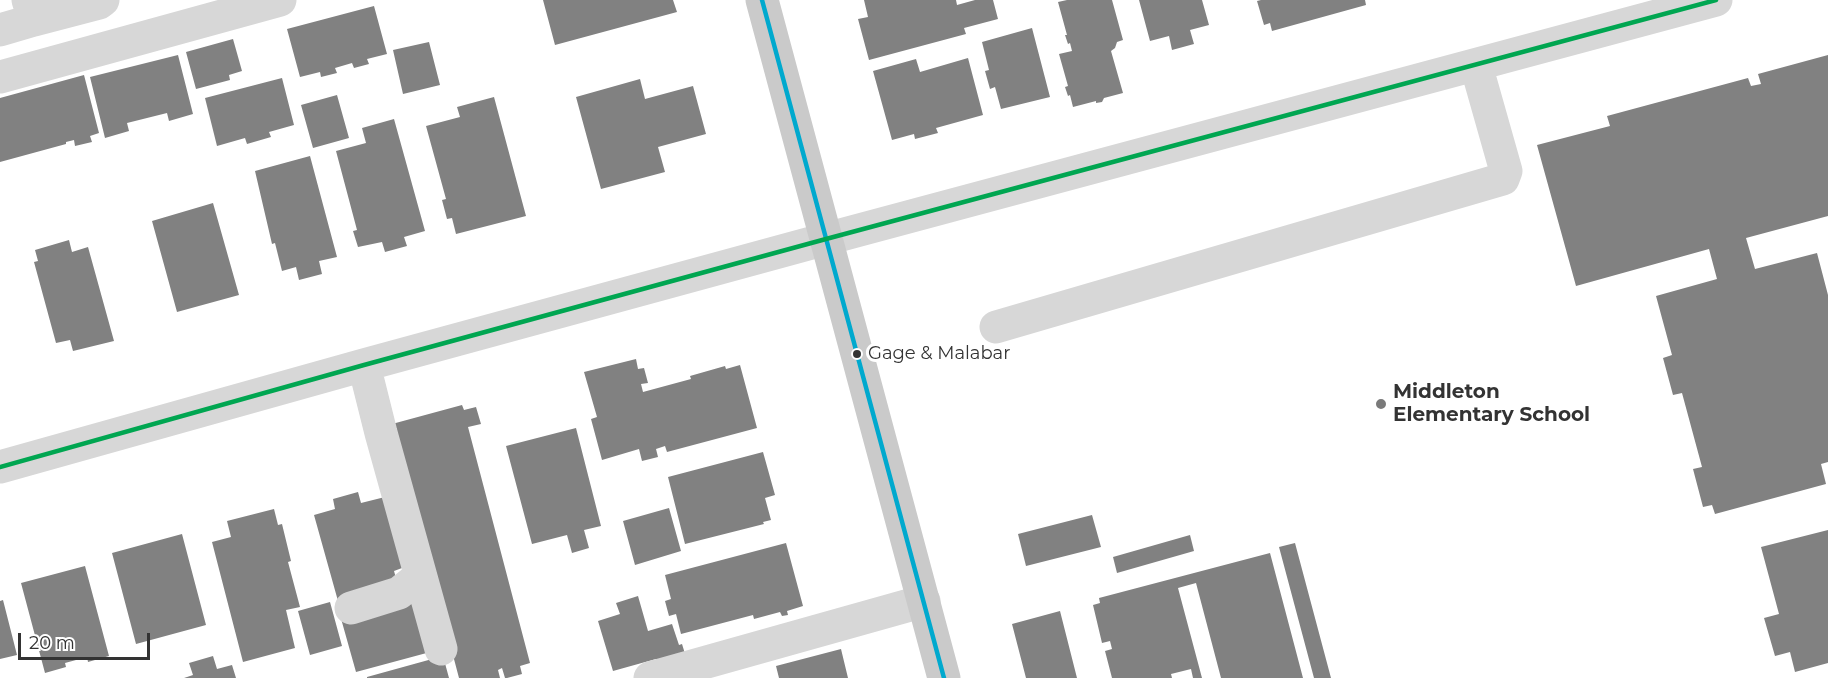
<!DOCTYPE html>
<html>
<head>
<meta charset="utf-8">
<style>
  body { margin:0 }
  #map { position:relative; width:1828px; height:678px; overflow:hidden; background:#fff; font-family:Montserrat,sans-serif }
  canvas { display:block }
  .scale { position:absolute; left:18px; top:633px; width:132px; height:27px; box-sizing:border-box; border:3px solid #333; border-top:0; padding-left:8px; font-size:18px; line-height:21px; white-space:nowrap; color:#333; -webkit-text-stroke:4px #fff; paint-order:stroke }
</style>
</head>
<body>
<div id="map">
<canvas width="1828" height="678"></canvas>
<div class="scale">20 m</div>
</div>
<script>
const g = document.querySelector('canvas').getContext('2d');
g.lineJoin = 'round';
function fillPath(path, color) { g.fillStyle = color; g.fill(path, 'evenodd'); }
const toPath = rows => new Path2D(rows.map(r => 'M' + r).join(''));
function stroke(path, color, width, dash) { g.strokeStyle = color; g.lineWidth = width; g.lineCap = dash ? 'butt' : 'round'; g.setLineDash(dash || []); g.stroke(path); }
function drawText(font, color, halo, rows, align = 'center') {
  g.font = font + ' Montserrat,sans-serif'; g.lineWidth = 6; g.setLineDash([]); g.textBaseline = 'middle'; g.strokeStyle = halo; g.fillStyle = color; for (const [text, x, y, turn = 0] of rows) {
    g.save(); g.translate(x, y); g.rotate((+turn || 0) * Math.PI / 180); g.textAlign = isNaN(turn) ? turn : align; if (halo) g.strokeText(text, 0, 0); g.fillText(text, 0, 0); g.restore();
  }
}
fillPath(toPath([
  [543,0,673,0,677,12,555,45],
  [864,0,956,0,957,5,975,0,993,0,998,19,964,28,966,34,869,60,858,19,868,17],
  [1067,0,1112,0,1123,40,1117,42,1115,48,1111,51,1123,93,1104,98,1102,102,1096,103,1096,101,1073,107,1070,95,1068,96,1065,87,1068,86,1059,54,1072,51,1070,43,1068,44,1065,35,1067,35,1058,2],
  [1139,0,1202,0,1209,25,1190,30,1194,44,1172,50,1169,36,1150,41],
  [1261,0,1365,0,1366,5,1272,31,1270,23,1264,25,1257,1],
  [374,6,387,54,367,59,369,64,354,68,352,63,335,68,337,73,321,77,320,72,300,77,287,29],
  [1032,28,1050,97,1001,109,995,87,990,89,985,71,989,70,982,42],
  [233,39,242,71,229,75,230,80,196,89,186,52],
  [429,42,440,85,403,94,393,50],
  [178,55,193,114,169,121,167,113,127,123,129,131,105,138,90,77],
  [1828,55,1828,216,1746,238,1755,269,1817,253,1828,295,1828,462,1821,464,1826,484,1715,514,1712,505,1703,507,1693,469,1702,467,1682,393,1673,395,1663,358,1672,355,1656,296,1717,279,1709,249,1576,286,1537,145,1610,126,1607,116,1748,78,1751,86,1761,84,1758,74],
  [968,58,983,115,936,128,938,133,915,139,914,134,892,140,873,71,916,59,920,72],
  [84,75,99,133,90,136,92,142,75,146,74,140,66,142,66,144,0,162,0,98],
  [282,78,294,125,269,132,271,137,247,144,245,138,217,146,205,98],
  [640,79,645,99,693,86,706,134,658,147,665,172,601,189,576,97],
  [337,95,349,138,313,148,301,105],
  [494,97,526,216,456,234,452,218,447,219,442,200,446,199,426,126,460,117,457,107],
  [394,119,425,231,404,237,407,246,385,252,382,242,358,247,353,231,357,230,336,151,366,143,362,128],
  [310,156,337,257,319,261,322,274,299,280,296,267,282,271,275,243,272,244,255,171],
  [213,203,239,295,177,312,152,221],
  [69,240,72,252,88,247,114,341,73,351,70,340,56,343,34,262,38,261,35,250],
  [636,359,638,369,644,368,648,383,641,384,643,392,691,379,690,376,725,366,726,369,740,365,757,428,667,452,665,446,656,449,658,457,642,461,639,449,602,460,591,419,597,417,584,372],
  [462,405,464,410,476,407,481,424,468,427,530,663,520,666,522,674,507,678,505,678,502,668,498,670,500,678,459,678,392,424],
  [576,428,601,526,584,530,589,548,572,553,567,535,532,544,506,446],
  [763,452,775,495,765,498,771,520,763,522,764,524,685,544,668,477],
  [358,492,361,503,385,497,402,568,394,571,396,578,338,601,314,515,335,509,333,499],
  [669,508,681,551,635,565,623,521],
  [274,509,278,525,282,524,291,561,288,562,300,607,286,610,295,648,243,662,212,542,231,537,227,521],
  [1092,515,1101,547,1026,566,1018,534],
  [1828,530,1828,663,1795,672,1790,652,1775,656,1764,618,1779,614,1761,547],
  [182,534,206,625,136,644,112,553],
  [1190,535,1194,551,1117,573,1113,557],
  [786,543,803,606,787,611,788,615,782,616,780,612,754,619,753,615,681,634,676,614,669,616,665,601,671,599,665,575],
  [1295,543,1331,678,1314,678,1279,547],
  [1270,553,1303,678,1221,678,1196,583,1178,588,1202,678,1193,678,1191,669,1171,674,1172,678,1112,678,1105,651,1112,649,1110,641,1102,643,1093,605,1100,603,1099,598],
  [85,566,109,656,88,662,87,657,65,663,66,667,45,673,21,583],
  [418,594,434,651,356,672,340,615],
  [638,596,648,631,672,624,679,645,682,644,686,657,658,665,656,659,613,671,598,621,620,614,616,603],
  [3,600,17,655,0,659,0,601],
  [330,602,342,646,310,655,298,611],
  [1060,611,1077,678,1026,678,1012,624],
  [841,649,848,678,779,678,776,666],
  [213,656,217,669,232,665,236,678,184,678,193,675,189,663],
  [443,656,449,678,367,678,367,677]
]), '#818181');
stroke(toPath([
  [28,0,34,20,99,3,103,0],
  [0,30,34,20],
  [0,77,280,0],
  [996,327,1503,179,1506,171,1476,65],
  [364,365,381,433,441,649],
  [0,467,364,365,826,239,1716,0],
  [351,608,399,593,420,576],
  [650,678,924,601]
]), '#d7d7d7', 33);
stroke(toPath([
  [762,0,944,678]
]), '#cacaca', 33);
stroke(toPath([
  [762,0,944,678]
]), '#00a9ce', 4.5);
stroke(toPath([
  [0,467,364,365,826,239,1716,0]
]), '#00a651', 4.5);
for (const [x, y, r, color] of [
  [857,354,5,"#333"],
  [1381,404,6,"#7a7a7a"]
]) { const dot = new Path2D(); dot.arc(x, y, r, 0, 2 * Math.PI); g.fillStyle = color; g.fill(dot); stroke(dot, '#fff', 2); }
drawText('18px', '#333', '#fff', [
  ["Gage & Malabar",868,354]
], 'left');
drawText('bold 20px', '#333', '#fff', [
  ["Middleton",1393,392],
  ["Elementary School",1393,415]
], 'left');
</script>
</body>
</html>
